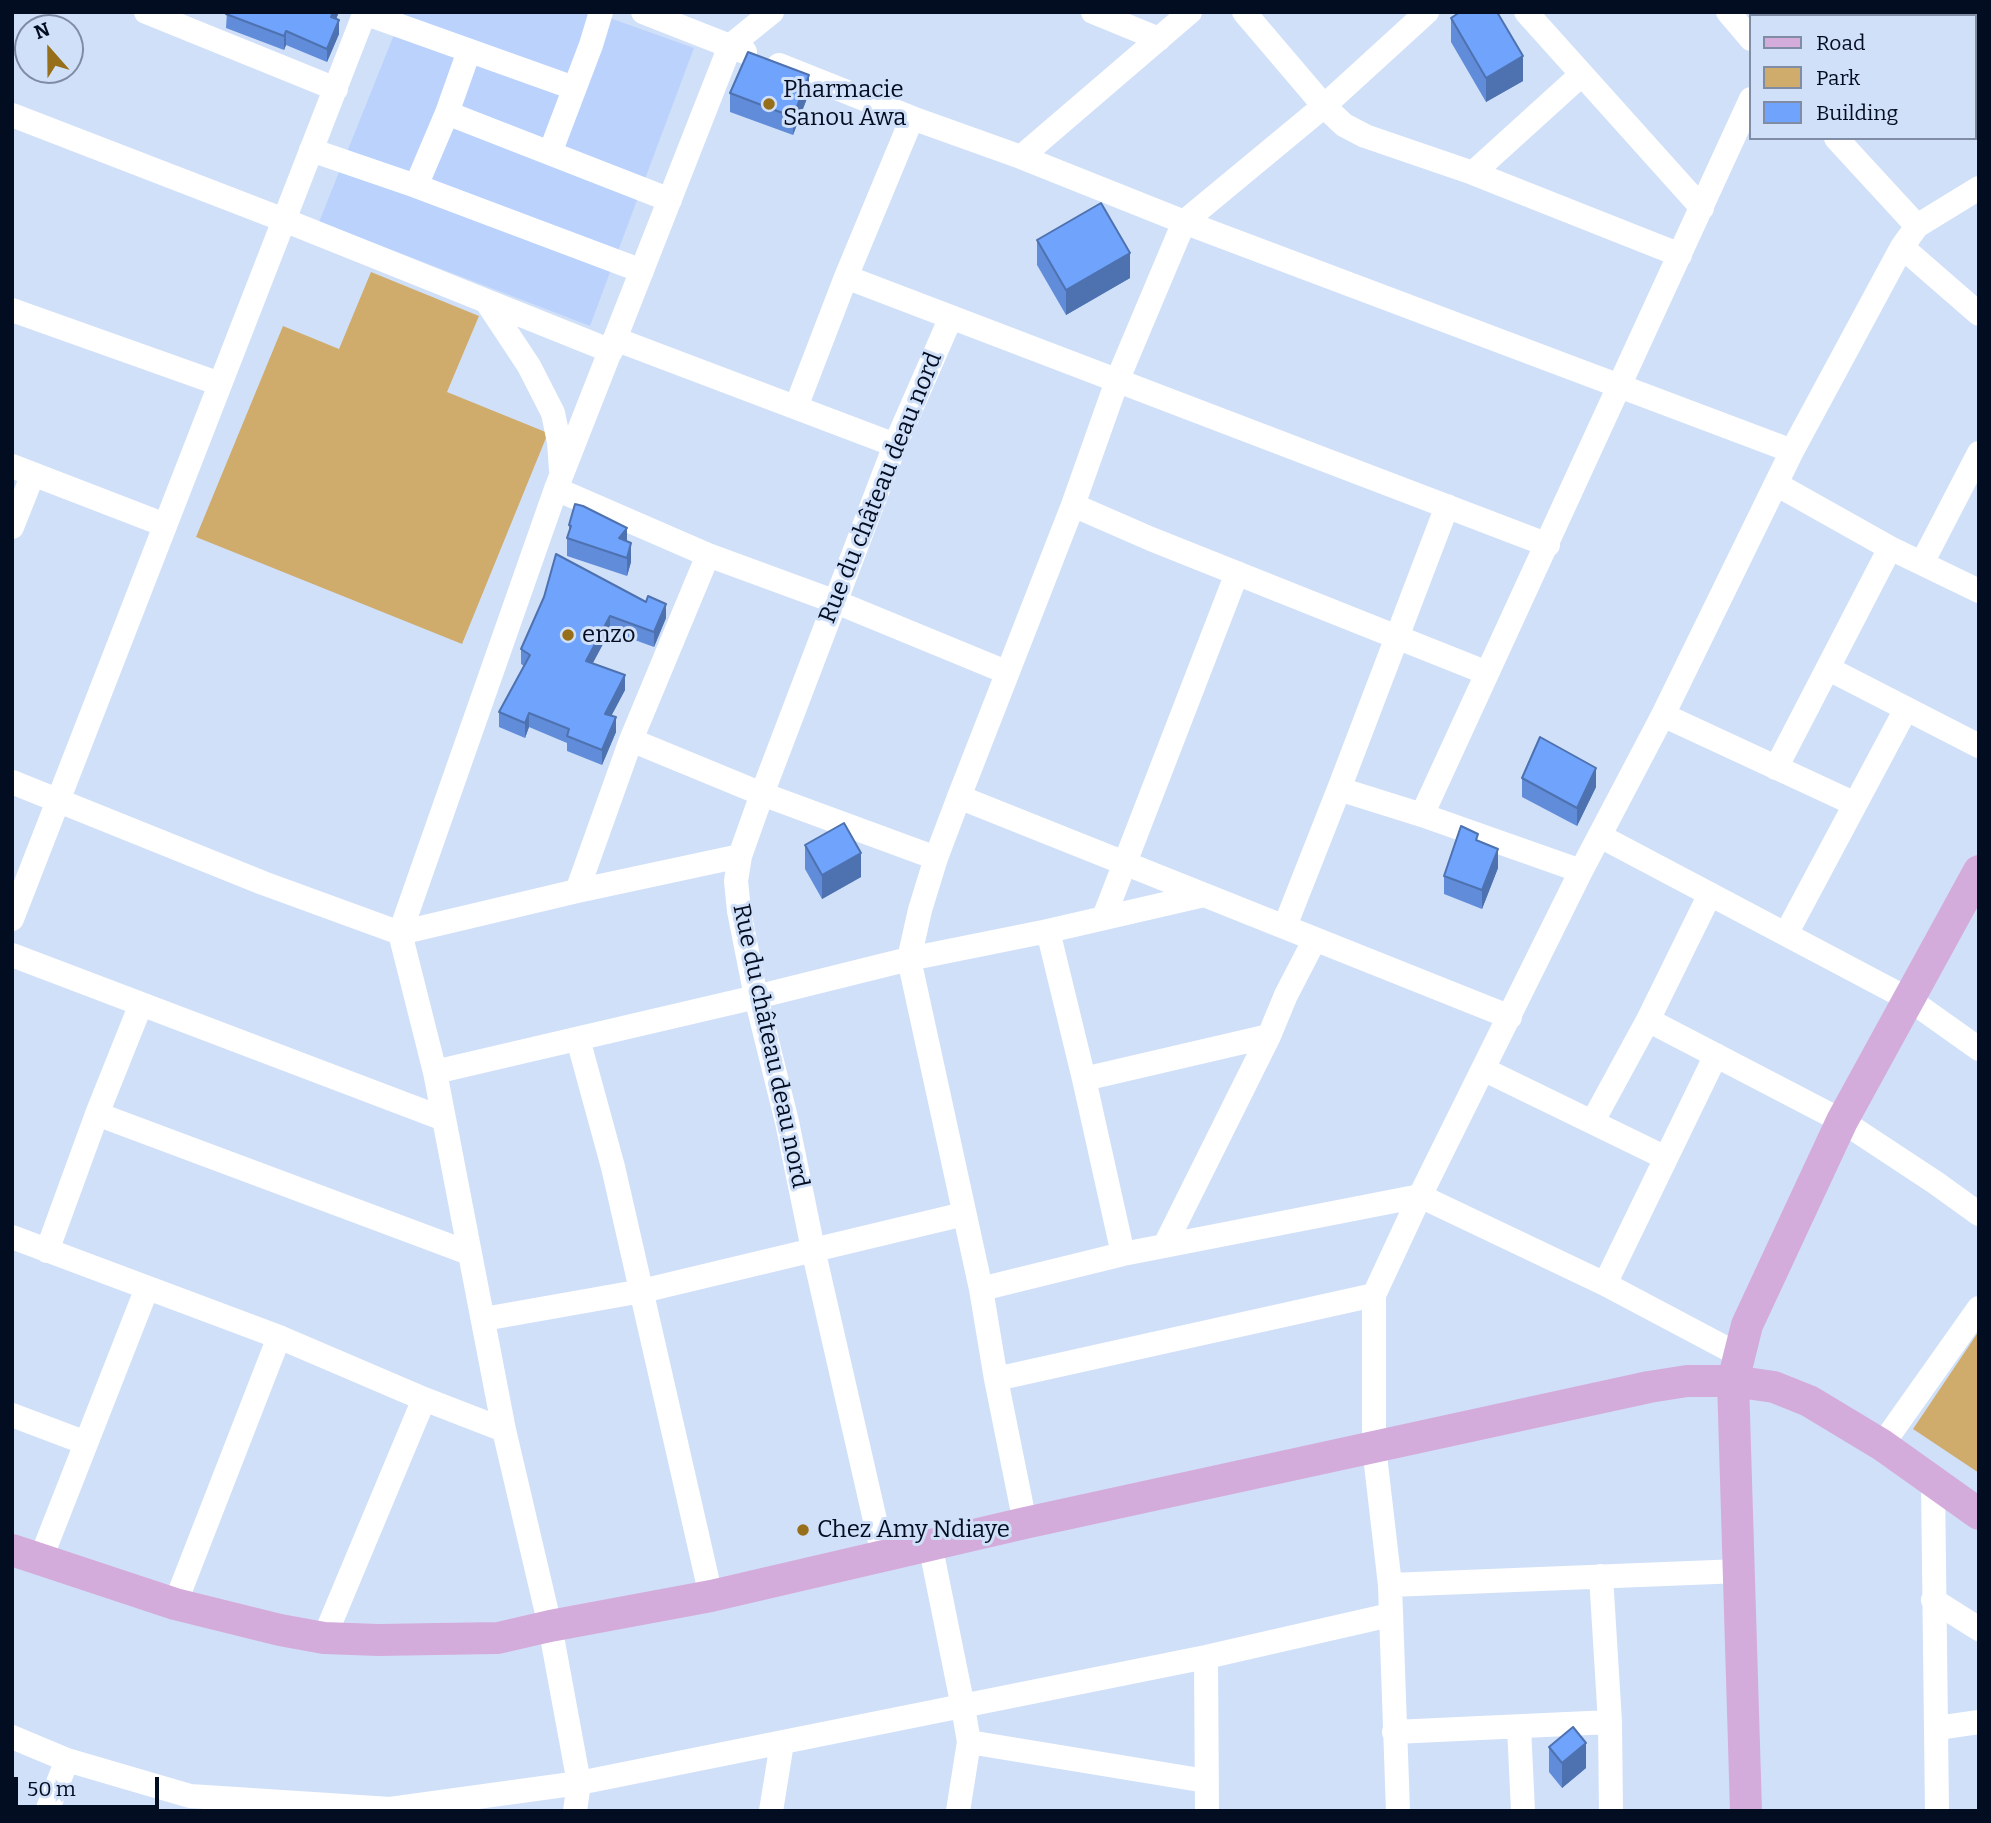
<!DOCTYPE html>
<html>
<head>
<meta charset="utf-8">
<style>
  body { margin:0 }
  #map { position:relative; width:1991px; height:1823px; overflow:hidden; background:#d1e0f9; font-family:Bitter,serif }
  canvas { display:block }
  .frame { position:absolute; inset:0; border:14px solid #030d22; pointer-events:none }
  .legend { position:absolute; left:1749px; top:14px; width:228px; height:126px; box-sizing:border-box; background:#d1e0f9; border:2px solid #7f8ca3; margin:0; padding:9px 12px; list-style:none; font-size:21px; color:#030d22 }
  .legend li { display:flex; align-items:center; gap:14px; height:35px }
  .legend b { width:35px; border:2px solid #7f8ca3 }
  .north { position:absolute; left:14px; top:14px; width:70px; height:70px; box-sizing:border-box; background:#d1e0f9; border:2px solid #7f8ca3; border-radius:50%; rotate:339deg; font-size:19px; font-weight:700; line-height:28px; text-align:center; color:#030d22 }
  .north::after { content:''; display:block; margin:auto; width:24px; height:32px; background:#976f1a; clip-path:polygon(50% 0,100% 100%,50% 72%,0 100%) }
  .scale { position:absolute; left:14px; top:1777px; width:145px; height:32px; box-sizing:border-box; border:4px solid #030d22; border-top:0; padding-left:9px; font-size:21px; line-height:24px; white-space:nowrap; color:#030d22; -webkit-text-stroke:5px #d1e0f9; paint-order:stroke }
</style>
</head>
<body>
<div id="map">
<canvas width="1991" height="1823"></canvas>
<div class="frame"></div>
<ul class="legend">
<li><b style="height:9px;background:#d4acdc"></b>Road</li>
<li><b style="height:19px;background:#cfac6c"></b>Park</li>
<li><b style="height:19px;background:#70a3fc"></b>Building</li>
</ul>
<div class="north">N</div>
<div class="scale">50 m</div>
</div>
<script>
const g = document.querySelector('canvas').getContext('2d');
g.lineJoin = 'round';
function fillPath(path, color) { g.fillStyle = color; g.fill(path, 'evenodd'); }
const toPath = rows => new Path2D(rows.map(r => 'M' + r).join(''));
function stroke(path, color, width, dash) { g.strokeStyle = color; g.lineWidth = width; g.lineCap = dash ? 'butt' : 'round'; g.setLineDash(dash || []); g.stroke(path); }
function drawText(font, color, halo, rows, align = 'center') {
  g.font = font + ' Bitter,serif'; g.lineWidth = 6; g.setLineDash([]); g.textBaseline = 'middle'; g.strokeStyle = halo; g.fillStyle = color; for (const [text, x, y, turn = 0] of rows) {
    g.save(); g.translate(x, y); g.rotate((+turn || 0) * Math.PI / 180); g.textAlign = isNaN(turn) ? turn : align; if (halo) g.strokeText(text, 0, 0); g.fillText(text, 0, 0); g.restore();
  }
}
fillPath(toPath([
  [403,12,593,12,694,48,590,326,319,222]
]), '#bbd3fc');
fillPath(toPath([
  [371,272,479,316,447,392,548,433,462,644,196,537,283,326,339,349],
  [1979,1331,1979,1473,1913,1429]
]), '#cfac6c');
stroke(toPath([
  [146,12,336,89],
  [643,12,745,52],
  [1093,12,1159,39],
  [1244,12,1324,106,1344,125,1365,136,1473,173,1680,255],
  [1526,12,1702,208],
  [1728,12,1751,39],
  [364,13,574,88],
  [1919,16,1923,12],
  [779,65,912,118,1021,157,1184,222,1792,451],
  [447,113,670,200],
  [12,115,284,220,611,351],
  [1836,138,1917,226],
  [311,150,416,186,642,271],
  [550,153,591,45,601,12],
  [1021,157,1190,12],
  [1473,173,1581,75],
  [416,186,447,113,469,51],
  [1902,247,1979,314],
  [846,277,1548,545],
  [486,301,529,366,553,413,559,442,561,470],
  [12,310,220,384],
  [615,339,895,445],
  [796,407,846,277,912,118],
  [12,466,165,525],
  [1776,484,1890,548,1979,591],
  [556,489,708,555,836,602,1006,672],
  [1073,505,1151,539,1487,673],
  [12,527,33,474],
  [1922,563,1979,453],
  [1829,669,1979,746],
  [1663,715,1855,804],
  [631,740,762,794,936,858],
  [1776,768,1890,548],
  [12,782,263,883,400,933,577,891,740,856],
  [1339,789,1447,506],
  [959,797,1510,1017],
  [1422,815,1751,99],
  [1600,836,1910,1000,1979,1049],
  [577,891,631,740,708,555],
  [1104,917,1237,573],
  [12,919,365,12],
  [1285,926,1339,789,1422,815,1581,871],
  [1048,931,1084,1079,1123,1254],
  [1786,934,1906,709],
  [12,955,444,1119],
  [1648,1020,1710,894],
  [578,1039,613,1167,711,1596],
  [1483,1069,1666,1158],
  [435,1072,756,997,909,959,1048,931,1204,895],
  [1084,1079,1269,1036],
  [97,1114,469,1253],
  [1593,1121,1648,1020,1842,1121,1936,1183,1979,1214],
  [12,1237,279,1337,424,1399,504,1430],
  [1165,1245,1269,1036,1286,995,1315,939],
  [47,1251,97,1114,141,1004],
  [1605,1284,1716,1055],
  [981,1289,1123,1254,1420,1196,1605,1284,1739,1355],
  [484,1319,642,1291,964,1214],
  [996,1379,1374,1295],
  [12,1415,86,1443],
  [1882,1445,1979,1308],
  [1933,1481,1937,1811],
  [1025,1523,996,1379,981,1289,909,959,920,910,936,858,959,797,1073,505,1117,381,1184,222,1324,106,1427,12],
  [930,1544,963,1707,969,1742,958,1811],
  [883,1555,813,1249,787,1122,756,997,739,911,736,881,740,856,762,794,895,445,951,317],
  [41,1558,147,1288],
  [1601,1576,1610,1722],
  [1390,1585,1740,1571],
  [1933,1600,1979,1629],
  [175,1604,279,1337],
  [324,1638,424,1399],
  [1206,1657,1207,1811],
  [1519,1727,1523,1811],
  [1937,1728,1979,1722],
  [1394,1732,1610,1722,1611,1811],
  [12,1737,67,1760,190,1796,390,1809,579,1783,1206,1657,1390,1615],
  [969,1742,1206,1781],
  [47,1811,67,1760],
  [575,1811,579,1783,550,1626,504,1430,435,1072,400,933,556,489,730,46,772,12],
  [771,1811,782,1743],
  [1398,1811,1390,1585,1374,1447,1374,1295,1420,1196,1581,871,1663,715,1792,451,1902,247,1917,226,1979,188]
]), '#fff', 24);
stroke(toPath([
  [12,1550,175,1604,280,1630,324,1638,378,1640,498,1638,550,1626,711,1596,1025,1523,1649,1387,1687,1381,1733,1381,1774,1387,1809,1401,1882,1445,1979,1514],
  [1746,1811,1733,1381,1747,1325,1842,1121,1979,871]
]), '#d4acdc', 32);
fillPath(toPath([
  [227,12,339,12,336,19,339,34,327,62,286,45,284,50,226,28],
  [1451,18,1523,81,1486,102,1451,42],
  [730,93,809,93,793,135,730,112],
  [1037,240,1130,278,1066,315,1037,265],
  [569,525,627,541,631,562,627,576,567,556,567,538,569,532],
  [544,597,666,618,654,647,610,631,592,664,625,690,611,716,616,732,602,765,567,751,567,743,529,727,525,738,499,727,499,712,524,666,521,664,521,649],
  [1522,778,1596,787,1577,826,1522,797],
  [1478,841,1498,868,1482,909,1444,894,1444,876],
  [805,845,861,877,822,899,805,869],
  [1549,1747,1586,1768,1562,1788,1549,1772]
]), '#608cd9');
fillPath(toPath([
  [333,12,339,12,331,31,331,17],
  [339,20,339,34,327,62,327,49],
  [286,31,286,45,284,50,284,36],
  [1523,56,1523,81,1486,102,1486,78],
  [809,75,809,93,793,135,793,117],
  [1130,253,1130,278,1066,315,1066,290],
  [627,528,627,547,619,557,619,538],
  [631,543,631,562,627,576,627,558],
  [666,604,666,618,654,647,654,632],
  [610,616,610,631,586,676,586,661],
  [625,675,625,690,605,728,605,714],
  [529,713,529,727,525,738,525,723],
  [616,717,616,732,602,765,602,750],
  [1596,768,1596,787,1577,826,1577,808],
  [1498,849,1498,868,1482,909,1482,890],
  [861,853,861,877,822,899,822,875],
  [1586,1743,1586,1768,1562,1788,1562,1763]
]), '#4e72b0');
const building = toPath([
  [227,12,333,12,331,17,339,20,327,49,286,31,284,36,226,14,227,12],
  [1460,12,1497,12,1523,56,1486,78,1451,18,1460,12],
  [748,52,809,75,793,117,730,93,748,52],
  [1101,203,1130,253,1066,290,1037,240,1101,203],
  [575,504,583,506,627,528,619,538,631,543,627,558,567,538,571,526,569,525,575,504],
  [556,554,646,602,648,596,666,604,654,632,610,616,586,661,625,675,605,714,616,717,602,750,567,736,569,729,529,713,525,723,499,712,530,655,521,649,544,597,556,554],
  [1540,737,1596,768,1577,808,1522,778,1540,737],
  [844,823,861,853,822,875,805,845,844,823],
  [1461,826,1478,834,1476,840,1498,849,1482,890,1444,876,1461,826],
  [1573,1727,1586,1743,1562,1763,1549,1747,1573,1727]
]);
fillPath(building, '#70a3fc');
stroke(building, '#4e72b0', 2);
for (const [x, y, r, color] of [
  [769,104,7,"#976f1a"],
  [568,635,7,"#976f1a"],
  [803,1530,7,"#976f1a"]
]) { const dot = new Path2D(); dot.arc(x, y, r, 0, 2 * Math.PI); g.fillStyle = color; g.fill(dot); stroke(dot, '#d1e0f9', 2.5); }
drawText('24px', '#030d22', '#d1e0f9', [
  ["Pharmacie",783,90],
  ["Sanou Awa",783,118],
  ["enzo",582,635],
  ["Chez Amy Ndiaye",817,1530]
], 'left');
drawText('24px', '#030d22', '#d1e0f9', [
  ["Rue du château deau nord",881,488,-68],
  ["Rue du château deau nord",770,1046,78]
]);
</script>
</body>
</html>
